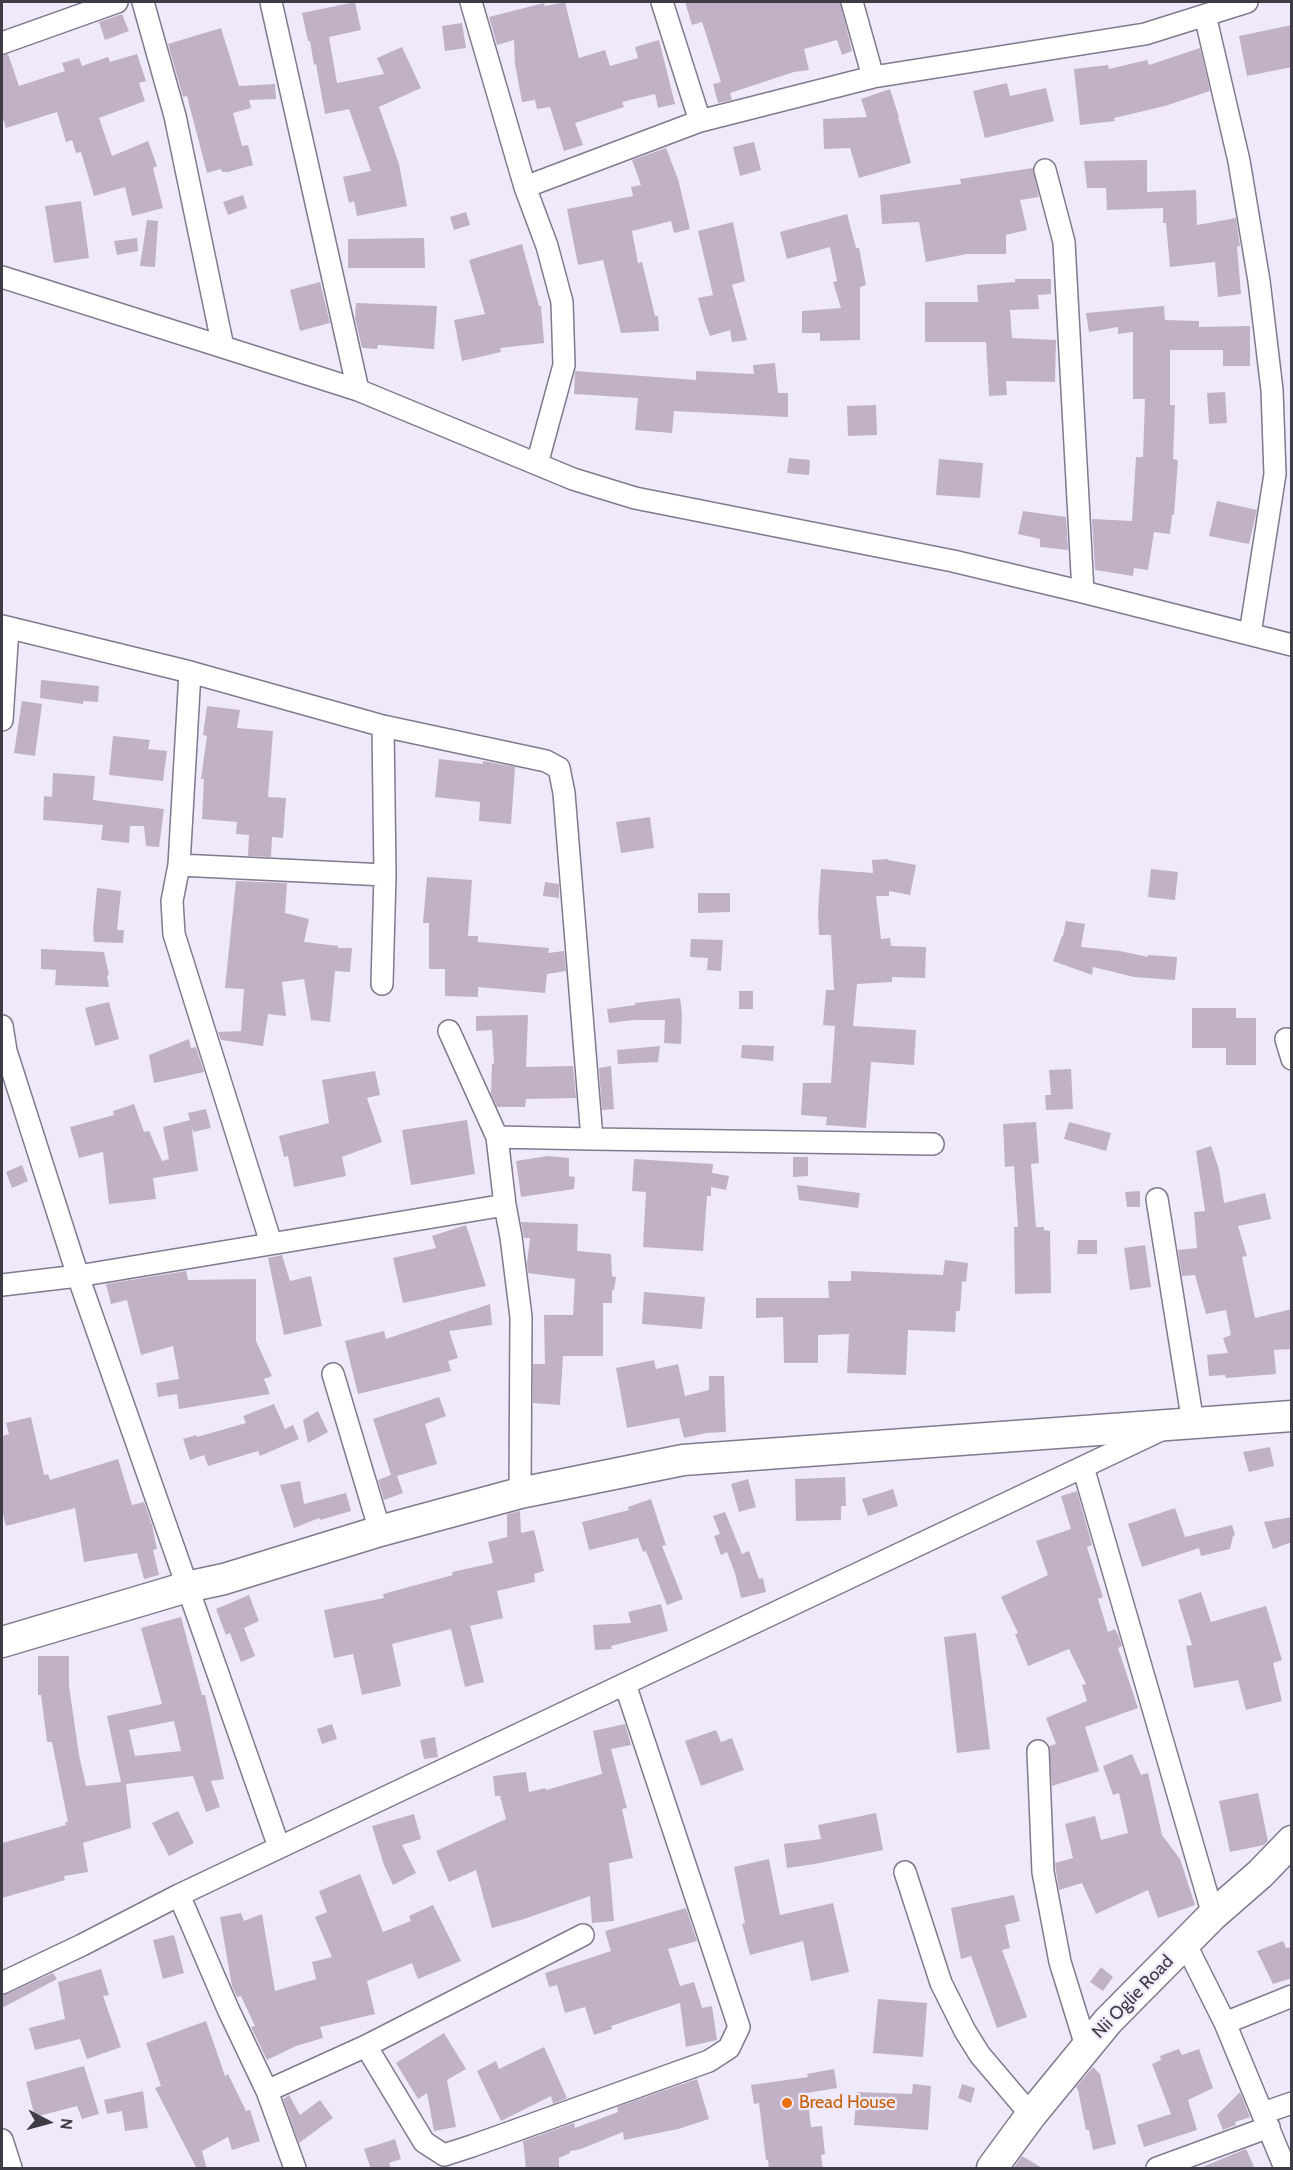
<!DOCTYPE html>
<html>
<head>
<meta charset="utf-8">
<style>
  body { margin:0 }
  #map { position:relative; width:1293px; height:2170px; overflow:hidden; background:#f0e9fc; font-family:Cabin,sans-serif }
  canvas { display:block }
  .frame { position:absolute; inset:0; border:3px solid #3e3b44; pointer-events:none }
  .north { position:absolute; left:18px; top:2092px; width:60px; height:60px; -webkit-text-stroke:4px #f0e9fc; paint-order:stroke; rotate:96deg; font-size:16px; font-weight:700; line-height:24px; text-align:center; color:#3e3b44 }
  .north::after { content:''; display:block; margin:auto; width:21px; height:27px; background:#3e3b44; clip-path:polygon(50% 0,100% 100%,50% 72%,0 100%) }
</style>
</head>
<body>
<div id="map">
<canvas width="1293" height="2170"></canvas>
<div class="frame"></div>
<div class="north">N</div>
</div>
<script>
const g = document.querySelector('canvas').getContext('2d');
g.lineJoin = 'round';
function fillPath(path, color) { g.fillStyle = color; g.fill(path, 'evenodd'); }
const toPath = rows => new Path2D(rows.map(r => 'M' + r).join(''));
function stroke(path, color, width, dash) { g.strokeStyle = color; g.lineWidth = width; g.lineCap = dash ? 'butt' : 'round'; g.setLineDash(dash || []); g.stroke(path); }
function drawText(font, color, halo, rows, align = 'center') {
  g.font = font + ' Cabin,sans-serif'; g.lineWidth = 4.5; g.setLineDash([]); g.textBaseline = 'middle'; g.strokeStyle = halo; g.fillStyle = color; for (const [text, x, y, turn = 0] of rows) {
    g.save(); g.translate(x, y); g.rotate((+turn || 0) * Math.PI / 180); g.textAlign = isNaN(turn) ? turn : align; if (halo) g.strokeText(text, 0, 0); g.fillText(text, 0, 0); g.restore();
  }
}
fillPath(toPath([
  [355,2,361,30,329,37,337,83,384,74,377,58,402,47,421,88,379,107,399,164,407,206,357,216,354,201,349,203,343,177,371,171,349,109,325,114,316,64,314,65,310,41,308,41,302,13],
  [565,2,579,58,605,50,610,66,638,58,635,47,659,40,675,104,658,108,655,94,622,102,624,107,575,123,583,145,564,151,550,107,537,109,535,100,522,102,515,64,514,40,497,45,489,17,544,3,545,6],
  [685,2,840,2,852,51,842,55,837,40,804,49,809,70,794,72,730,93,732,100,718,103,713,84,721,82,706,34,702,22,692,25],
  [122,14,129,31,105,40,99,22],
  [462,23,466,48,445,51,442,26],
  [1292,25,1292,67,1247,76,1239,36],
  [221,28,239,86,275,84,276,99,249,100,251,108,233,113,242,146,248,145,253,165,228,172,222,172,221,169,207,173,187,96,183,97,168,44],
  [1200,48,1210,91,1165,106,1114,118,1115,121,1080,125,1074,69,1108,65,1109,69,1147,60,1149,65],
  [8,54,19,86,65,71,62,63,79,58,82,66,108,57,110,62,137,54,146,81,139,83,145,101,99,118,112,156,148,141,157,166,153,168,163,208,132,216,125,187,94,196,81,152,76,153,72,140,66,142,57,112,6,128,2,116,2,55],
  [1007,83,1010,96,1046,88,1054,121,985,138,973,91],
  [890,89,899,117,898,117,911,163,859,178,850,148,824,149,823,119,867,117,861,99],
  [754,142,761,170,740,176,733,147],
  [666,148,678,179,690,229,674,233,671,221,632,231,638,263,642,262,655,316,658,316,659,331,621,333,603,260,578,265,567,209,633,196,631,187,641,185,632,160],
  [1147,160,1147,192,1196,190,1197,225,1236,218,1240,246,1237,247,1241,294,1218,297,1215,262,1170,267,1166,223,1163,223,1163,208,1107,210,1106,188,1087,188,1084,161],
  [1033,168,1039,197,1020,200,1027,230,1006,235,1006,254,967,254,926,262,919,222,882,224,880,195,961,184,960,179],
  [243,195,247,208,228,215,223,202],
  [81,201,89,258,54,263,45,206],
  [466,212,470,225,454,230,450,217],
  [847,214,856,248,859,248,866,285,860,287,860,340,820,341,820,333,802,333,802,311,841,308,833,282,837,281,830,247,787,259,780,232],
  [147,220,158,221,155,267,140,266],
  [733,222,745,281,732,285,747,340,732,342,730,330,710,336,705,323,698,298,713,295,698,231],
  [137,238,138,251,117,255,114,241],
  [424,238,425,268,348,268,348,239],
  [522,244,539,306,541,306,544,343,500,348,501,352,462,361,454,320,485,314,469,260],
  [1015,279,1051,279,1051,294,1038,295,1039,309,1010,310,1012,338,1056,340,1055,382,1006,381,1007,395,989,396,986,342,925,342,925,302,978,302,977,285,1015,282],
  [320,282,330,323,300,331,290,290],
  [356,303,437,306,434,349,378,345,377,349,362,348,355,318],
  [1164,306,1165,320,1199,321,1199,327,1250,326,1250,366,1223,366,1223,350,1170,350,1170,405,1175,405,1173,459,1178,460,1174,515,1172,515,1170,534,1154,532,1148,570,1134,568,1133,576,1095,570,1092,519,1132,521,1136,457,1143,457,1145,399,1133,399,1133,332,1118,334,1118,327,1089,332,1086,313],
  [775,363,778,393,788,393,788,417,674,411,672,433,635,430,638,398,574,394,575,371,696,380,696,371,754,374,753,365],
  [1225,392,1227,423,1209,424,1207,393],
  [876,405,877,435,848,436,847,406],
  [789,458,810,460,809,475,787,473],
  [939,459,983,463,980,498,936,495],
  [1217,501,1257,510,1249,544,1209,536],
  [1023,511,1066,517,1068,550,1040,547,1040,539,1018,534],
  [41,680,99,686,98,702,83,701,83,704,40,698],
  [22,701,42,704,35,756,14,753],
  [207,706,240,710,237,728,273,731,268,797,286,798,283,838,272,837,271,857,248,856,249,835,236,834,237,822,202,819,204,779,201,779,207,736,203,735],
  [113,736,150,740,148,749,167,751,163,781,109,775],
  [439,759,483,764,483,761,489,762,515,767,511,824,479,821,480,802,435,797],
  [53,773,95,776,93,800,164,809,159,847,146,846,144,826,130,826,129,843,101,840,103,825,43,820,44,796,52,797],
  [650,817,654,848,621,853,616,822],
  [888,859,888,860,916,865,910,895,889,891,889,896,876,896,881,939,890,938,891,946,926,947,925,978,892,977,892,982,857,984,853,1026,916,1030,914,1065,871,1062,866,1128,826,1125,827,1117,801,1115,803,1083,831,1083,835,1026,823,1025,826,990,834,990,831,935,819,935,818,912,821,869,873,873,872,860],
  [1151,869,1178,872,1175,900,1148,897],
  [427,877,472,880,468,936,478,936,478,942,549,948,548,953,564,951,566,971,547,974,545,993,478,987,478,997,445,996,445,969,429,969,429,923,423,923],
  [236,881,287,883,285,913,309,919,304,942,338,946,338,948,352,948,350,972,335,971,330,1022,311,1020,304,979,282,982,286,1016,268,1014,263,1046,221,1040,218,1032,241,1031,244,989,225,988],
  [545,882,559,884,559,898,543,896],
  [97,888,121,891,117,930,124,930,123,943,94,942,93,930],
  [698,893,730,893,730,912,698,913],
  [1066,921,1085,924,1081,947,1120,951,1148,957,1148,955,1177,957,1175,980,1134,977,1093,967,1092,975,1053,961,1062,936,1063,936],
  [691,939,723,940,721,971,707,970,708,958,690,957],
  [41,949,104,952,109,975,107,976,109,987,55,985,56,970,41,969],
  [739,991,753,991,753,1009,739,1009],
  [680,998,682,1014,681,1044,664,1043,665,1020,633,1020,609,1023,607,1009,635,1005,635,1003],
  [109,1002,119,1039,95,1046,85,1008],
  [1192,1008,1236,1008,1236,1018,1256,1018,1256,1065,1226,1065,1226,1048,1192,1048],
  [528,1015,526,1067,573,1066,576,1098,526,1099,525,1107,497,1107,491,1094,492,1064,494,1064,492,1030,476,1031,476,1016],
  [189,1039,191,1048,196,1047,204,1072,154,1083,149,1055],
  [742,1045,774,1046,773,1061,741,1058],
  [660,1046,658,1062,618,1064,617,1050],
  [611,1066,614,1109,602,1110,599,1068],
  [1071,1069,1073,1109,1046,1110,1045,1095,1051,1095,1049,1070],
  [375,1071,380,1095,367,1098,382,1142,342,1157,346,1176,294,1187,288,1156,284,1157,279,1136,329,1123,322,1080],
  [134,1104,144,1132,149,1131,162,1161,169,1159,163,1127,190,1120,188,1113,206,1109,211,1128,193,1132,191,1124,198,1171,153,1178,156,1199,109,1204,103,1152,79,1158,70,1127,114,1115,113,1111],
  [467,1120,475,1174,411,1185,402,1130],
  [1036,1122,1039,1163,1031,1164,1036,1227,1044,1227,1044,1230,1050,1231,1051,1293,1015,1294,1014,1227,1018,1227,1014,1166,1005,1167,1003,1124],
  [1069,1122,1111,1133,1106,1151,1064,1139],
  [1211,1146,1219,1169,1224,1203,1265,1193,1271,1219,1238,1226,1247,1256,1242,1257,1255,1318,1292,1309,1292,1349,1274,1350,1276,1374,1226,1378,1225,1375,1209,1376,1207,1355,1228,1353,1223,1338,1231,1335,1226,1310,1206,1314,1195,1275,1182,1276,1178,1250,1197,1248,1194,1212,1205,1211,1196,1151],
  [548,1156,569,1158,569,1176,575,1177,574,1189,521,1197,516,1161],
  [793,1157,808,1157,808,1176,793,1177],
  [634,1159,713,1164,712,1173,729,1176,726,1190,711,1187,711,1196,707,1196,703,1251,643,1247,646,1192,632,1191],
  [22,1165,28,1181,12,1188,6,1172],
  [797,1185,860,1193,858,1208,799,1200],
  [1140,1191,1140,1207,1127,1207,1125,1192],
  [521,1222,578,1224,577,1251,611,1254,612,1276,616,1277,614,1290,612,1290,612,1303,603,1303,603,1356,563,1356,560,1405,533,1403,533,1364,545,1364,544,1315,573,1315,575,1279,528,1273,527,1263,530,1238,524,1238],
  [466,1225,486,1286,403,1303,393,1258,436,1248,432,1236],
  [1078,1240,1097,1240,1097,1254,1077,1254],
  [1145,1245,1151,1287,1130,1290,1124,1248],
  [282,1255,290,1281,311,1276,322,1326,284,1335,268,1258],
  [945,1260,968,1263,966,1282,962,1281,960,1311,956,1311,955,1332,908,1330,906,1375,847,1373,849,1334,818,1335,818,1363,784,1363,783,1317,756,1318,756,1298,829,1298,828,1281,851,1281,851,1271,943,1275],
  [186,1271,188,1280,256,1279,256,1341,272,1376,264,1379,270,1394,179,1409,177,1394,158,1397,156,1383,179,1379,173,1346,141,1355,127,1300,111,1304,106,1284],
  [644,1292,705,1297,702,1329,642,1324],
  [490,1304,492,1325,449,1331,458,1358,448,1361,451,1371,358,1394,345,1341,384,1331,386,1339],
  [654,1360,656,1369,678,1364,685,1396,709,1390,709,1376,724,1376,726,1432,706,1433,684,1438,679,1418,627,1428,616,1368],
  [439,1397,446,1416,425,1424,437,1464,397,1476,403,1493,384,1500,378,1480,391,1475,373,1419],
  [274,1404,285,1429,293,1425,299,1439,260,1456,258,1451,208,1466,204,1455,190,1460,183,1439,196,1435,197,1437,246,1423,243,1416],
  [318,1411,328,1432,308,1443,303,1420],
  [31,1417,44,1475,48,1474,50,1480,118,1459,132,1505,144,1502,152,1525,157,1549,153,1550,159,1575,144,1579,137,1553,84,1562,75,1508,6,1526,2,1510,2,1436,9,1434,6,1423],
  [1270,1447,1274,1466,1249,1472,1243,1452],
  [845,1477,846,1506,841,1506,841,1520,796,1521,795,1479],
  [748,1479,756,1507,739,1512,731,1484],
  [300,1481,304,1504,346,1493,351,1511,320,1520,319,1518,294,1528,280,1485],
  [893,1489,898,1506,868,1516,862,1499],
  [1077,1491,1092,1545,1087,1547,1103,1597,1098,1599,1108,1632,1115,1629,1119,1637,1122,1646,1118,1648,1138,1708,1085,1727,1099,1771,1052,1786,1049,1746,1056,1744,1046,1718,1087,1701,1082,1685,1086,1684,1069,1649,1028,1666,1015,1634,1018,1633,1001,1597,1048,1575,1036,1541,1071,1529,1061,1496],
  [651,1499,666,1545,662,1546,683,1599,667,1605,646,1551,643,1552,638,1538,589,1550,582,1522,629,1510,628,1507],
  [1175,1508,1185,1537,1232,1525,1235,1535,1233,1536,1230,1549,1201,1556,1199,1548,1142,1567,1128,1524],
  [520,1511,521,1533,534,1530,544,1571,534,1574,535,1582,497,1591,503,1618,470,1626,484,1682,465,1687,451,1629,392,1644,401,1686,362,1695,353,1654,334,1658,324,1610,384,1598,383,1594,453,1575,452,1572,493,1563,488,1542,507,1537,507,1514],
  [725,1512,742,1554,749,1551,759,1579,763,1578,766,1592,741,1598,735,1573,727,1552,721,1555,714,1536,720,1534,713,1516],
  [1292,1517,1292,1542,1273,1549,1264,1522],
  [1201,1592,1211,1622,1266,1606,1282,1660,1273,1663,1282,1701,1246,1710,1238,1680,1194,1688,1186,1646,1192,1645,1178,1600],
  [249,1595,259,1621,244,1628,255,1656,241,1662,230,1633,226,1635,216,1609],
  [661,1604,668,1631,611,1646,612,1649,595,1650,593,1625,631,1623,628,1612],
  [181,1617,202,1695,205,1695,224,1779,211,1781,220,1807,206,1812,193,1776,126,1784,131,1828,83,1843,88,1872,64,1876,65,1880,2,1898,2,1843,66,1825,65,1822,68,1822,52,1742,47,1742,41,1695,38,1695,38,1656,69,1656,69,1686,79,1755,86,1786,121,1782,107,1716,162,1704,141,1628],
  [174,1721,181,1751,135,1756,129,1730],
  [976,1633,990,1749,957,1753,944,1637],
  [332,1724,337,1739,322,1744,317,1729],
  [625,1724,631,1745,611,1749,627,1808,622,1809,633,1858,609,1863,614,1921,592,1923,590,1896,524,1919,492,1928,476,1870,449,1882,436,1851,506,1819,500,1796,495,1796,493,1776,526,1772,529,1792,545,1788,546,1790,602,1774,593,1731],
  [716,1730,721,1742,732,1738,744,1770,701,1786,685,1741],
  [435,1737,438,1757,424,1759,420,1740],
  [1132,1754,1141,1775,1148,1773,1162,1835,1180,1859,1195,1905,1158,1918,1148,1890,1096,1914,1082,1883,1059,1890,1056,1871,1055,1863,1073,1858,1065,1824,1095,1816,1101,1840,1128,1833,1119,1793,1113,1795,1103,1766],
  [1258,1793,1268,1841,1264,1845,1230,1852,1219,1801],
  [178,1811,194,1843,169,1856,152,1823],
  [876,1813,883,1850,815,1864,787,1868,784,1844,821,1839,818,1825],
  [414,1814,421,1839,402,1845,416,1873,393,1885,384,1865,372,1826],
  [769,1859,780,1915,833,1903,849,1972,811,1981,803,1941,750,1955,742,1924,745,1923,734,1867],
  [360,1874,383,1932,411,1921,409,1916,433,1905,461,1961,418,1979,412,1963,367,1981,375,2014,320,2027,323,2038,296,2046,267,2060,251,2027,255,2026,241,1996,237,1997,232,1986,220,1917,241,1913,244,1921,262,1914,275,1991,316,1979,312,1962,332,1957,315,1917,327,1912,319,1891],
  [1014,1895,1020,1921,1005,1925,1010,1948,1002,1950,1027,2017,997,2028,971,1956,961,1959,951,1908],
  [686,1908,697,1941,668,1949,680,1986,694,1982,702,2008,712,2006,717,2040,686,2047,680,2003,611,2026,612,2029,594,2035,585,2007,565,2013,557,1985,549,1987,545,1973,611,1951,605,1931],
  [174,1935,184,1973,163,1979,153,1940],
  [1283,1941,1286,1948,1292,1947,1292,1978,1273,1984,1257,1951],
  [1101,1967,1113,1977,1103,1991,1090,1982],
  [101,1969,109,1995,103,1996,121,2047,87,2059,80,2039,35,2050,29,2028,65,2019,58,1982],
  [53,1973,57,1979,2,2008,2,1996],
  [878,1999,927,2003,923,2057,873,2053],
  [206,2021,225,2076,228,2074,246,2111,250,2110,260,2141,232,2150,228,2137,202,2151,207,2169,197,2169,155,2088,161,2086,146,2043],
  [444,2033,466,2069,447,2080,456,2127,434,2131,427,2093,418,2099,396,2063],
  [544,2047,567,2098,553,2104,551,2096,501,2121,477,2071,496,2061,499,2069],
  [1179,2049,1182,2055,1199,2049,1213,2088,1188,2100,1197,2130,1144,2147,1137,2125,1171,2114,1152,2064,1161,2060,1160,2056],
  [84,2066,99,2114,82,2119,77,2106,35,2117,26,2082],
  [1093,2067,1100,2074,1116,2144,1093,2150,1089,2130,1086,2130,1078,2090,1076,2087],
  [834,2069,837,2088,807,2093,811,2127,822,2126,825,2154,821,2155,823,2169,769,2169,768,2160,766,2160,759,2103,754,2104,751,2085,808,2077,807,2074],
  [697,2079,709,2119,678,2129,624,2140,623,2132,581,2149,570,2151,570,2153,559,2158,559,2169,526,2169,523,2141,574,2123,575,2128,618,2112,617,2107],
  [913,2084,931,2086,928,2130,854,2125,857,2092,912,2094],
  [962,2084,975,2088,971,2103,958,2098],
  [143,2091,148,2128,125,2131,122,2111,107,2114,104,2100],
  [1240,2092,1250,2117,1235,2122,1236,2125,1223,2130,1217,2115],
  [289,2095,300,2115,320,2100,333,2118,299,2143,283,2099],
  [395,2139,401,2159,389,2163,391,2169,371,2169,364,2149],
  [1246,2149,1255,2169,1198,2169,1231,2155],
  [1022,2156,1044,2169,1013,2169]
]), '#c1b1c6');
const street = toPath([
  [471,2,525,187,547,246,562,302,564,365,537,464],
  [662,2,700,121,873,77,1145,34,1247,2],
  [852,2,873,77],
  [1205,15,1239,161,1259,281,1272,390,1275,474,1250,634],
  [2,43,117,2],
  [1045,170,1064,242,1083,592,1292,645],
  [525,187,700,121],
  [2,277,223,347,175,116,143,2],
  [223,347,358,390,271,2],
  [358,390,573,479,635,498,953,561,1083,592],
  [2,626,190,672,179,865,172,901,174,934,271,1243],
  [190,672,383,726,546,761,559,768,564,793,592,1139,497,1137],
  [2,720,8,628],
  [179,865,385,875],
  [382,984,385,875,383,726],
  [2,1026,6,1051,78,1276,279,1847],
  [449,1031,497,1137,505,1205],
  [1286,1039,1292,1059],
  [592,1139,933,1144],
  [1157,1199,1193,1423],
  [2,1285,78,1276,505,1205,511,1237,521,1317,520,1493],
  [333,1374,380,1531],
  [1083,1467,1213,1915],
  [1038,1751,1043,1872,1060,1962,1086,2046],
  [905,1872,941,1983,965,2031,980,2055,1031,2115],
  [179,1895,228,2009,267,2091,295,2168],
  [1185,1943,1225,2023,1285,2168],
  [2,1983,82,1945,179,1895,1159,1431],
  [1225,2023,1292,1996],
  [366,2046,424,2142,444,2155,472,2146,709,2061,729,2048,739,2027,625,1684],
  [267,2091,366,2046,583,1935],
  [1263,2113,1292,2103],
  [2,2140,11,2168],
  [1157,2168,1269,2127]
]);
const secondary = toPath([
  [2,1642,187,1587,224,1579,380,1531,520,1493,683,1460,1292,1416],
  [992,2168,1031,2115,1108,2021,1213,1915,1260,1874,1292,1841]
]);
stroke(street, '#81798e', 24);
stroke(secondary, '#81798e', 33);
stroke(street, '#fff', 21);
stroke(secondary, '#fff', 30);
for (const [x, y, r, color] of [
  [787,2103,6,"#e8710a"]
]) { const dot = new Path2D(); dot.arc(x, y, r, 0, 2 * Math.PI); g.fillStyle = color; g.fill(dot); stroke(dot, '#f0e9fc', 2); }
drawText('18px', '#3e3b44', '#f0e9fc', [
  ["Nii Oglie Road",1133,1997,-46]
]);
drawText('18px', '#c56008', '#f0e9fc', [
  ["Bread House",799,2103]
], 'left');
</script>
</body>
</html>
